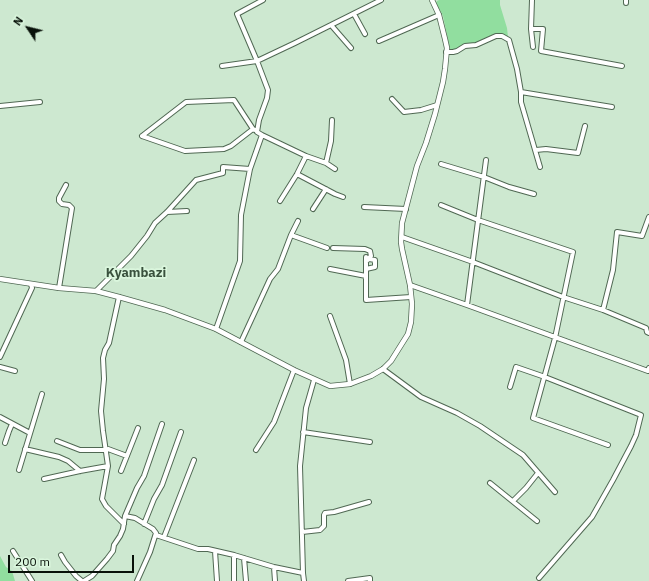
<!DOCTYPE html>
<html>
<head>
<meta charset="utf-8">
<style>
  body { margin:0 }
  #map { position:relative; width:649px; height:581px; overflow:hidden; background:#cde8d0; font-family:"IBM Plex Sans",sans-serif }
  canvas { display:block }
  .north { position:absolute; left:8px; top:8px; width:40px; height:40px; -webkit-text-stroke:3px #daf6dd; paint-order:stroke; rotate:305deg; font-size:11px; font-weight:700; line-height:16px; text-align:center; color:#081109 }
  .north::after { content:''; display:block; margin:auto; width:14px; height:18px; background:#081109; clip-path:polygon(50% 0,100% 100%,50% 72%,0 100%) }
  .scale { position:absolute; left:8px; top:555px; width:126px; height:18px; box-sizing:border-box; border:2px solid #081109; border-top:0; padding-left:5px; font-size:12px; line-height:14px; white-space:nowrap; color:#081109; -webkit-text-stroke:3px #daf6dd; paint-order:stroke }
</style>
</head>
<body>
<div id="map">
<canvas width="649" height="581"></canvas>
<div class="north">N</div>
<div class="scale">200 m</div>
</div>
<script>
const g = document.querySelector('canvas').getContext('2d');
g.lineJoin = 'round';
function fillPath(path, color) { g.fillStyle = color; g.fill(path, 'evenodd'); }
const toPath = rows => new Path2D(rows.map(r => 'M' + r).join(''));
function stroke(path, color, width, dash) { g.strokeStyle = color; g.lineWidth = width; g.lineCap = dash ? 'butt' : 'round'; g.setLineDash(dash || []); g.stroke(path); }
function drawText(font, color, halo, rows, align = 'center') {
  g.font = font + ' "IBM Plex Sans",sans-serif'; g.lineWidth = 3.5; g.setLineDash([]); g.textBaseline = 'middle'; g.strokeStyle = halo; g.fillStyle = color; for (const [text, x, y, turn = 0] of rows) {
    g.save(); g.translate(x, y); g.rotate((+turn || 0) * Math.PI / 180); g.textAlign = isNaN(turn) ? turn : align; if (halo) g.strokeText(text, 0, 0); g.fillText(text, 0, 0); g.restore();
  }
}
fillPath(toPath([
  [439,0,500,0,500,5,507,28,508,37,499,33,490,36,476,43,464,45,457,49,453,51,450,50,443,16,436,3,437,1],
  [0,556,6,567,12,571,15,581,0,581]
]), '#91de9f');
const minor = toPath([
  [263,0,237,14,257,61,268,90,267,98,259,120,257,132,262,135,306,156,326,163,335,169],
  [532,0,531,29,533,47],
  [626,0,626,3],
  [354,14,365,34],
  [331,25,351,48],
  [531,29,543,29,541,51,622,66],
  [379,41,439,15],
  [446,52,453,52,457,51,465,46,476,45,496,36,502,36,509,40,517,69,521,92,521,102,540,167],
  [222,66,257,61,295,43,381,0],
  [521,92,612,107],
  [392,99,404,112,421,110,437,105],
  [0,106,40,102],
  [142,136,186,102,234,100,253,129],
  [142,136,185,151,224,149,231,146,253,129,255,130],
  [536,150,546,149,578,153,585,126],
  [326,163,331,141,332,120],
  [441,164,484,177,509,187,534,194],
  [297,174,335,194,343,197],
  [280,201,297,174,306,156],
  [441,205,478,220,573,252,555,338,533,418,608,445],
  [364,207,406,209],
  [313,209,326,189],
  [167,212,187,211],
  [291,235,327,248],
  [402,237,473,262,563,297,603,310,646,328,647,332,649,333],
  [333,248,365,249,370,251,371,256,366,261,369,259,375,260,375,267,366,269],
  [366,257,366,300,411,297],
  [330,269,366,276],
  [410,285,467,305,648,371,649,368],
  [59,288,72,208,69,205,62,204,59,201,59,198,66,185],
  [96,291,131,256,147,236,155,223,167,212,196,180,223,173,223,167,250,169],
  [119,297,109,343,105,350,103,358,104,379,101,411,103,431,108,466,102,499,106,506,124,524],
  [467,305,486,160],
  [603,310,613,270,617,232,642,236,649,217],
  [330,316,346,360,350,384],
  [216,329,240,261,241,215,250,169,262,135],
  [241,342,270,279,278,269,291,235,298,221],
  [0,357,32,288,31,284],
  [0,367,15,371],
  [383,369,421,397,457,413,480,426,523,455,555,492],
  [510,387,516,367,545,377,641,415,636,435,631,446,613,480,592,517,539,578],
  [0,417,30,433],
  [303,432,370,442],
  [57,441,80,450,106,450,108,449,127,456],
  [5,443,9,431,12,424],
  [25,449,59,457,68,461,80,471],
  [256,450,274,422,294,370],
  [19,470,42,394],
  [121,471,138,428],
  [44,479,80,471,108,466],
  [490,483,537,521],
  [513,501,526,488,538,473],
  [125,516,135,518,153,529,156,533,150,552,137,581],
  [144,524,154,499,162,485,181,432],
  [302,532,320,530,324,526,324,515,325,513,334,512,369,502],
  [156,535,198,549,208,549,234,555,274,567,303,573],
  [164,537,194,460],
  [13,551,32,581],
  [215,551,217,581],
  [61,555,65,562,76,576,82,581],
  [244,558,246,581],
  [274,567,275,581],
  [84,581,92,576,107,559,113,551,114,545,120,536,123,529,125,516,137,488,144,476,162,424],
  [234,581,234,555],
  [304,581,303,573,300,466,306,408,314,380],
  [348,581,370,578,370,581]
]);
const tertiary = toPath([
  [0,279,59,288,96,291,119,297,165,310,216,329,294,370,330,386,350,384,371,376,383,369,391,361,408,334,411,322,412,304,410,285,402,249,401,242,402,223,417,166,426,143,435,114,443,82,445,69,447,48,445,39,439,15,432,0]
]);
stroke(minor, '#506853', 6);
stroke(tertiary, '#506853', 6);
stroke(minor, '#fff', 4);
stroke(tertiary, '#fff', 4.5);
drawText('bold 13px', '#39513d', '#daf6dd', [
  ["Kyambazi",136,273]
]);
</script>
</body>
</html>
